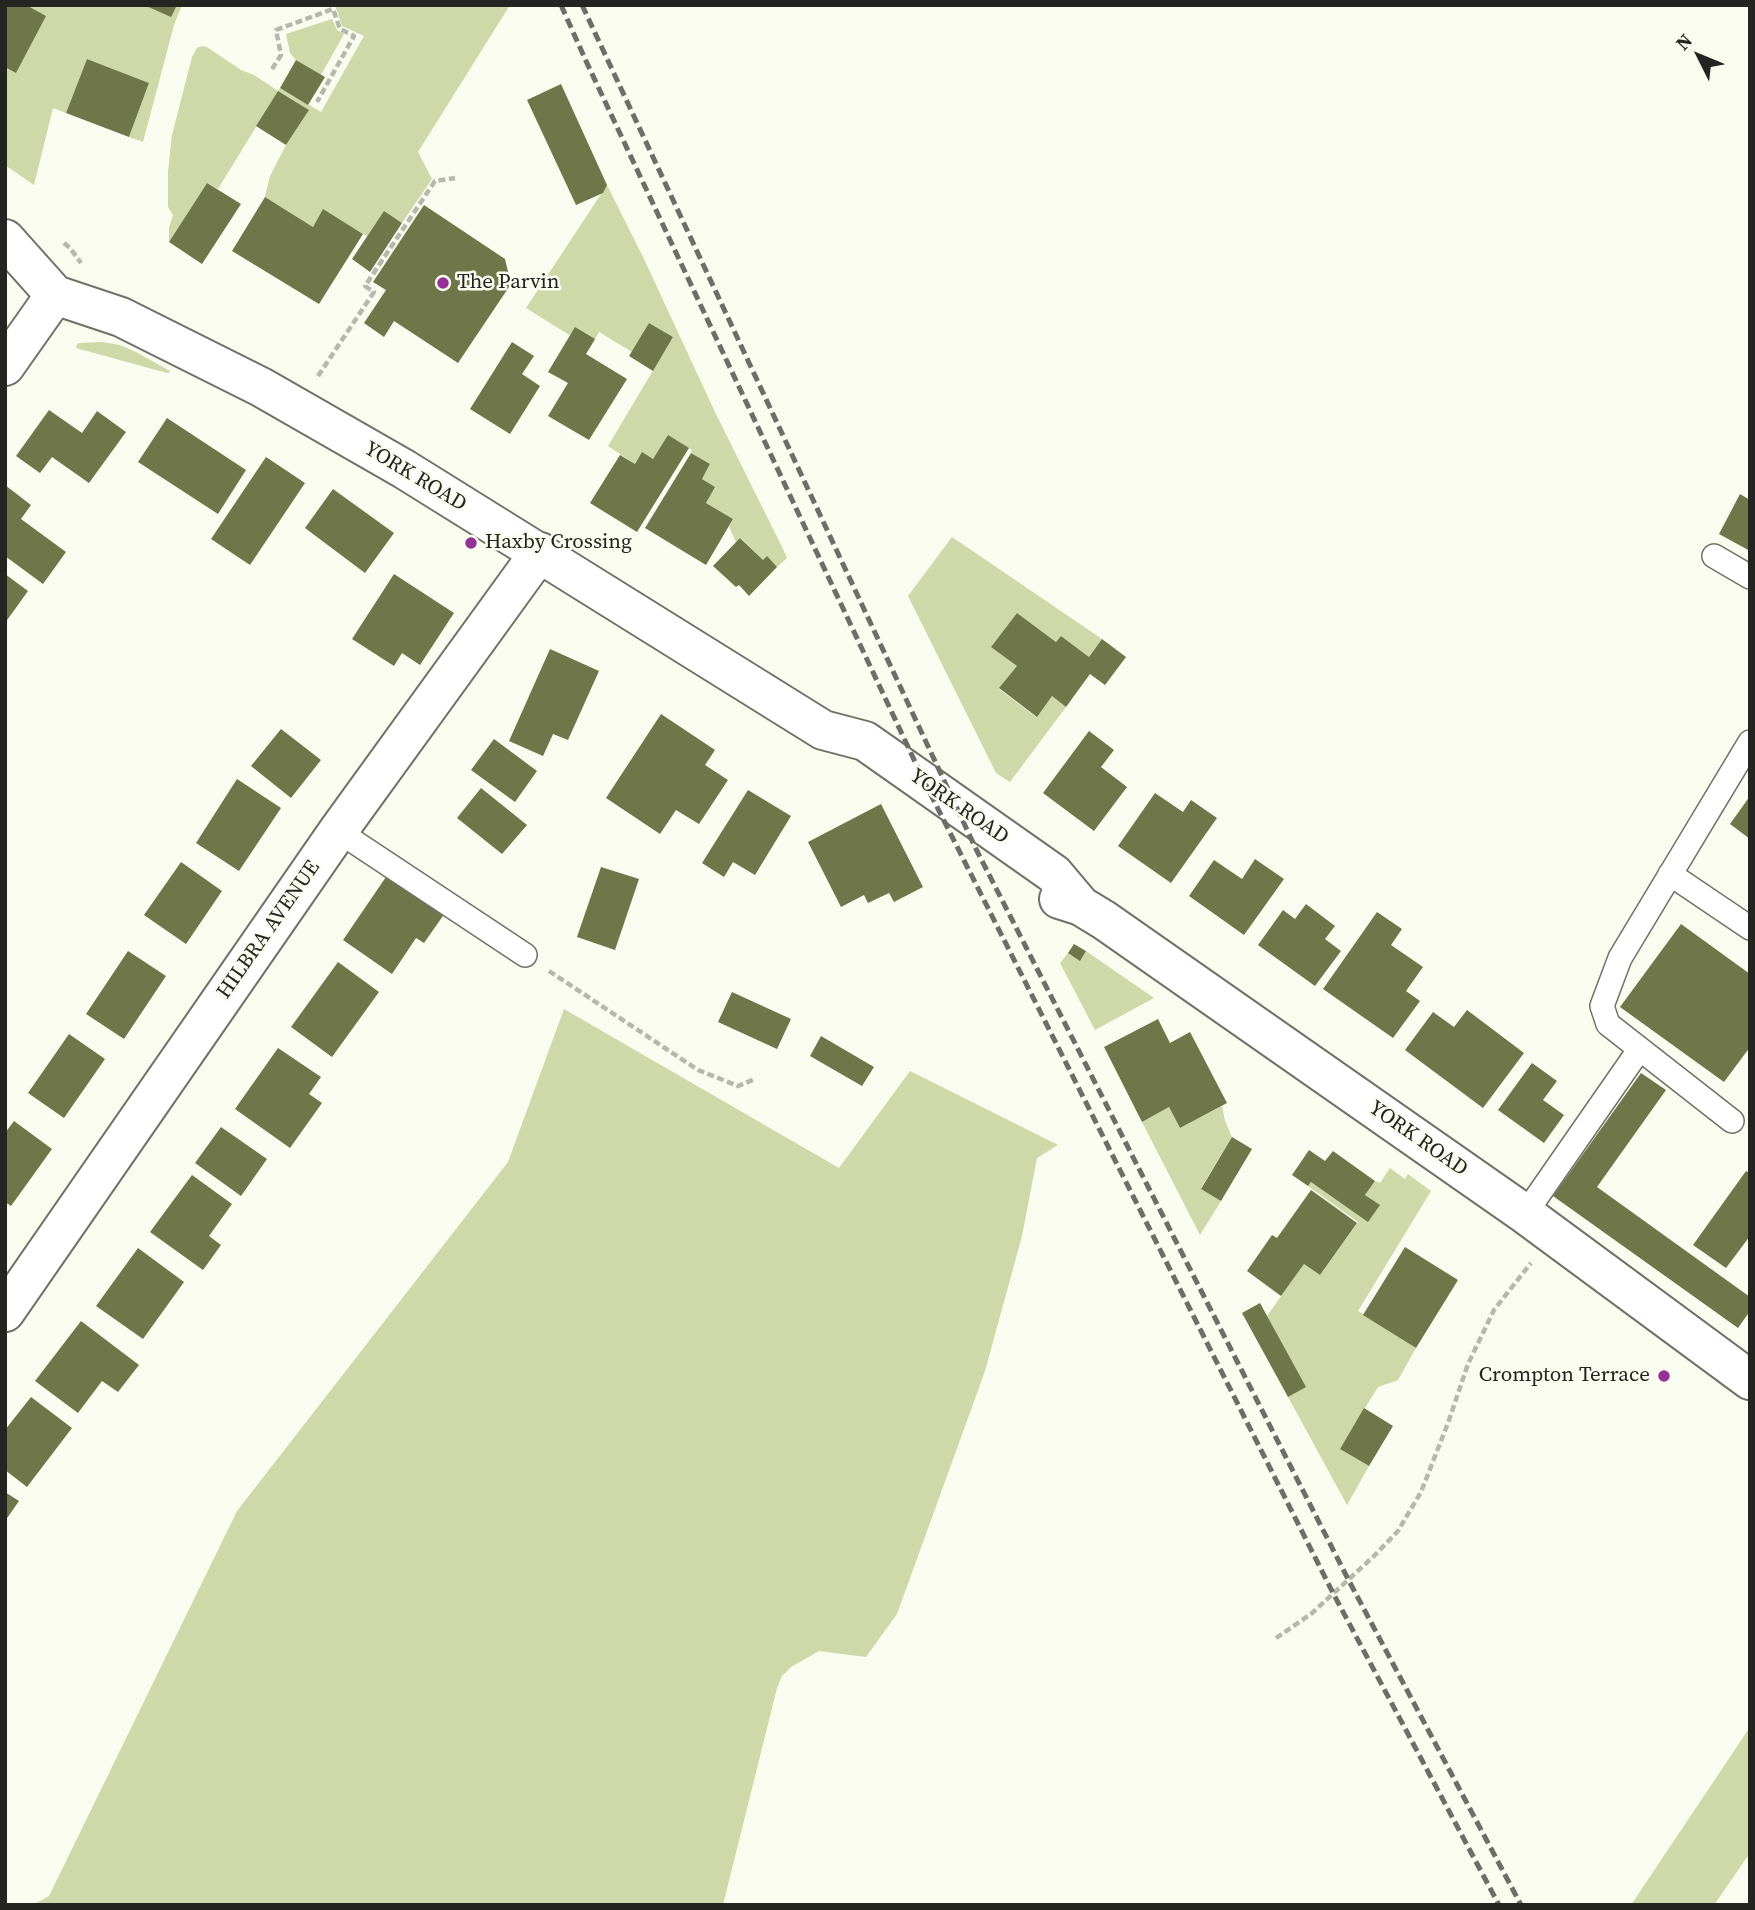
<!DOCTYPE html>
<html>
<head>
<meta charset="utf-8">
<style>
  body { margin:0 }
  #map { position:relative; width:1755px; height:1910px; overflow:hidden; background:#f9fcee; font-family:"Source Serif 4",serif }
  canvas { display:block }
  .frame { position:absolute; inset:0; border:7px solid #242521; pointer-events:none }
  .north { position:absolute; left:1664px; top:21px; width:70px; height:70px; -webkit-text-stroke:5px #f9fcee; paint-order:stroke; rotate:313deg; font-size:19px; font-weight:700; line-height:28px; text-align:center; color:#242521 }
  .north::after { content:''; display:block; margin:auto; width:24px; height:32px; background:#242521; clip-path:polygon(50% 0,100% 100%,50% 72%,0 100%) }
</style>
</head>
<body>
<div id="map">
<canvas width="1755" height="1910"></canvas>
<div class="frame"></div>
<div class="north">N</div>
</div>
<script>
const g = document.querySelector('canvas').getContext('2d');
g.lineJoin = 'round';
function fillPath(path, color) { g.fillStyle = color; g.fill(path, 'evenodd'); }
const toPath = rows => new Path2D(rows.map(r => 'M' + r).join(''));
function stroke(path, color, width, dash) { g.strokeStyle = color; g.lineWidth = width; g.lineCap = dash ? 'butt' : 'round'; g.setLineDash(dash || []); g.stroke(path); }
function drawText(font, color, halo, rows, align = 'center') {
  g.font = font + ' "Source Serif 4",serif'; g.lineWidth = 5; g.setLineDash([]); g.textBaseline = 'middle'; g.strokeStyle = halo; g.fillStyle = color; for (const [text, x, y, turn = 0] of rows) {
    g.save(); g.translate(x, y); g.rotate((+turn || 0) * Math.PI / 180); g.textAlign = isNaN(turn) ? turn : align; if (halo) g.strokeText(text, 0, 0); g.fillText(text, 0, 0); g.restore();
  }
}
fillPath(toPath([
  [5,5,182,5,174,25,143,142,129,137,149,83,87,59,66,113,53,108,34,185,5,165],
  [335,5,510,5,418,152,432,179,402,223,384,212,367,236,323,210,313,227,265,197,270,176,286,145,309,110,278,91,218,189,207,183,169,242,169,228,173,215,168,207,168,172,172,135,192,57,197,48,202,46,207,47,241,70,254,75,278,91,280,88,321,112,364,36,342,26],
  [332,19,337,30,344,34,321,75,296,60,290,53,286,34],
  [607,185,644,259,715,412,784,551,787,558,777,567,763,560,741,538,736,542,729,527,733,519,706,503,715,487,702,479,710,464,691,453,692,450,668,436,653,459,642,453,635,464,608,446,673,337,649,323,632,352,599,332,590,348,526,308],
  [102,342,120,345,136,352,170,371,170,372,167,373,76,348,77,344,80,343],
  [952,537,1102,639,1089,657,1061,636,1056,642,1017,613,992,646,1017,666,999,689,1036,717,1052,696,1066,707,1010,782,996,773,908,596],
  [1086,951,1154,998,1095,1030,1060,963,1068,953],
  [564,1009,839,1168,910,1071,1058,1145,1037,1158,1022,1236,985,1371,897,1614,866,1657,819,1651,791,1667,782,1676,777,1688,723,1905,33,1905,49,1896,237,1511,508,1162],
  [1222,1106,1225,1121,1232,1137,1201,1188,1221,1201,1200,1235,1142,1122,1169,1107,1180,1128],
  [1390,1168,1405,1179,1408,1174,1431,1191,1358,1311,1416,1348,1398,1380,1378,1387,1340,1449,1369,1466,1347,1505,1288,1397,1305,1387,1267,1316,1304,1264,1320,1275,1358,1222,1308,1186,1311,1182,1379,1205,1365,1195,1375,1181,1380,1183],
  [1750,1727,1750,1853,1714,1905,1631,1905]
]), '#cfd8a9');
fillPath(toPath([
  [5,5,26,5,46,16,16,73,5,67],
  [144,5,177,5,171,17],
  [87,59,149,83,129,137,66,113],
  [296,60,325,77,308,105,280,88],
  [561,84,607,185,603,193,576,205,527,100],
  [278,91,309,110,286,145,256,126],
  [207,183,241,204,202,264,169,242],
  [265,197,313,227,323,209,363,234,319,304,232,251],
  [424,205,505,259,511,284,458,363,394,321,384,337,364,323,386,290,373,282],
  [384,211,402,223,370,272,352,259],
  [649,323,673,337,653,371,629,356],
  [575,327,595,339,586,354,627,379,589,440,548,416,568,383,548,372],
  [512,342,534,356,522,374,540,386,510,434,470,409],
  [49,410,82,433,97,411,126,432,89,483,52,457,40,473,16,456],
  [167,418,246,470,218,514,138,462],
  [668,435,689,448,637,532,590,503,620,455,635,464,642,452,653,459],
  [691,453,710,464,702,479,715,487,706,503,733,519,706,565,645,528],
  [266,457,305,483,250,565,211,539],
  [5,485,31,505,21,519,66,552,43,584,5,556],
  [333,489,394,533,365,573,305,528],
  [1740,494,1750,500,1750,551,1719,534],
  [740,538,763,560,767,556,777,567,749,596,739,585,736,587,713,566],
  [5,574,28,591,5,623],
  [394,574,454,613,420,665,402,653,394,666,352,639],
  [1017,613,1056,642,1061,636,1089,657,1102,639,1126,657,1105,685,1090,674,1066,707,1052,696,1037,717,999,688,1017,666,991,647],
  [550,649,599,671,568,740,553,734,543,756,509,741],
  [661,714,715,750,705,765,728,780,699,824,676,810,660,834,606,798],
  [281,729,321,760,291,798,251,766],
  [1089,731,1114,750,1101,767,1127,787,1094,831,1043,793],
  [494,739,537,771,515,802,471,770],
  [237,779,281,808,239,871,196,843],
  [481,788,527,825,502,854,457,818],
  [748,790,791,816,755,875,733,862,724,877,702,863],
  [1155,793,1183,812,1191,800,1217,818,1171,883,1118,846],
  [1750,796,1750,839,1730,824],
  [881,804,923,887,894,902,889,893,868,903,864,895,841,907,808,842],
  [1255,859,1284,879,1244,935,1189,896,1214,860,1242,879],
  [181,862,222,891,186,944,144,915],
  [601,867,639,879,615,950,577,937],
  [388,874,445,913,424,943,416,938,392,974,343,940],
  [1306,904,1335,926,1325,939,1341,951,1315,986,1258,945,1283,910,1295,919],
  [1377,912,1402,929,1391,945,1423,967,1406,991,1420,1001,1393,1038,1323,989],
  [1681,924,1750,974,1750,1047,1724,1082,1620,1007],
  [1074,944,1086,951,1080,961,1068,953],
  [128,951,166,976,124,1039,86,1014],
  [338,962,379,992,332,1057,291,1027],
  [732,992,791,1019,777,1049,718,1022],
  [1467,1010,1524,1053,1483,1108,1405,1050,1433,1012,1454,1027],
  [1158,1019,1170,1043,1190,1032,1227,1103,1180,1128,1169,1107,1142,1122,1104,1047],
  [69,1034,105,1059,64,1118,28,1093],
  [821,1036,874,1067,862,1086,810,1056],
  [278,1048,321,1077,309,1094,322,1103,290,1148,235,1109],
  [1532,1063,1557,1081,1543,1100,1564,1115,1544,1143,1498,1110],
  [1641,1073,1666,1090,1597,1187,1750,1297,1750,1311,1738,1328,1553,1196],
  [14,1121,52,1149,11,1206,5,1202,5,1133],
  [221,1127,267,1159,241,1196,195,1163],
  [1232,1137,1252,1149,1221,1201,1201,1189],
  [1309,1150,1325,1161,1333,1151,1375,1181,1365,1195,1380,1205,1368,1222,1311,1182,1308,1186,1292,1175],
  [1746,1171,1750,1173,1750,1236,1726,1268,1693,1245],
  [192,1175,232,1204,209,1236,221,1245,203,1270,150,1232],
  [1311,1190,1357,1223,1320,1275,1304,1264,1281,1296,1247,1271,1272,1235,1277,1238],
  [1405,1247,1458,1280,1416,1348,1363,1315],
  [138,1248,184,1282,143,1339,96,1306],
  [1260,1303,1306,1387,1288,1397,1242,1313],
  [81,1321,139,1365,118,1392,102,1381,78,1413,35,1381],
  [31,1397,72,1428,27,1487,5,1470,5,1430],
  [1364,1408,1393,1426,1369,1466,1340,1449],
  [5,1492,19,1501,5,1521]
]), '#6e764a');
const lane = toPath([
  [1714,556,1750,577],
  [338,831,525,955],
  [1670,874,1750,928],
  [1732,1121,1608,1024,1602,1006,1620,958,1750,742],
  [1525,1214,1639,1050]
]);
const street = toPath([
  [5,366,55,295],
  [5,1312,338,831,540,552]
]);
const secondary = toPath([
  [5,239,55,295,121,317,261,387,404,469,823,730,865,741,1054,874,1081,906],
  [1059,899,1081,906,1104,920,1323,1073,1525,1214,1750,1380]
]);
stroke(lane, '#707267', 26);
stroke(street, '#707267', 42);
stroke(secondary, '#707267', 42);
stroke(toPath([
  [272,69,281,55,276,30,333,9,340,29,354,36,317,102],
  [64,243,70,248,81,263],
  [318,376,374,292,365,286,435,181,455,178],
  [549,971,698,1070,738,1086,755,1079],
  [1276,1638,1311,1614,1374,1556,1398,1531,1421,1492,1448,1423,1468,1364,1494,1310,1531,1263]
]), '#b5b8ad', 4.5, [7, 3.5]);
stroke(lane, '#fff', 23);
stroke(street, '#fff', 38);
stroke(secondary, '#fff', 38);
stroke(toPath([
  [561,5,586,61,925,783,1333,1593,1499,1905],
  [582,5,976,849,1348,1579,1521,1905]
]), '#6c6e67', 5, [10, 5]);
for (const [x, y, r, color] of [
  [443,283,7,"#943197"],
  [471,543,7,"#943197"],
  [1664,1376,7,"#943197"]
]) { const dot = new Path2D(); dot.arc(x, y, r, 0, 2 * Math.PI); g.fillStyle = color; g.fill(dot); stroke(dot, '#f9fcee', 2.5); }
drawText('21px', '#242521', '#f9fcee', [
  ["The Parvin",457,283],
  ["Haxby Crossing",485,543],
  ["Crompton Terrace",1650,1376,"right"]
], 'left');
drawText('21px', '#242521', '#f9fcee', [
  ["YORK ROAD",415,477,31],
  ["YORK ROAD",959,807,35],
  ["HILBRA AVENUE",269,930,-55],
  ["YORK ROAD",1418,1139,35]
]);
</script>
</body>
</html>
